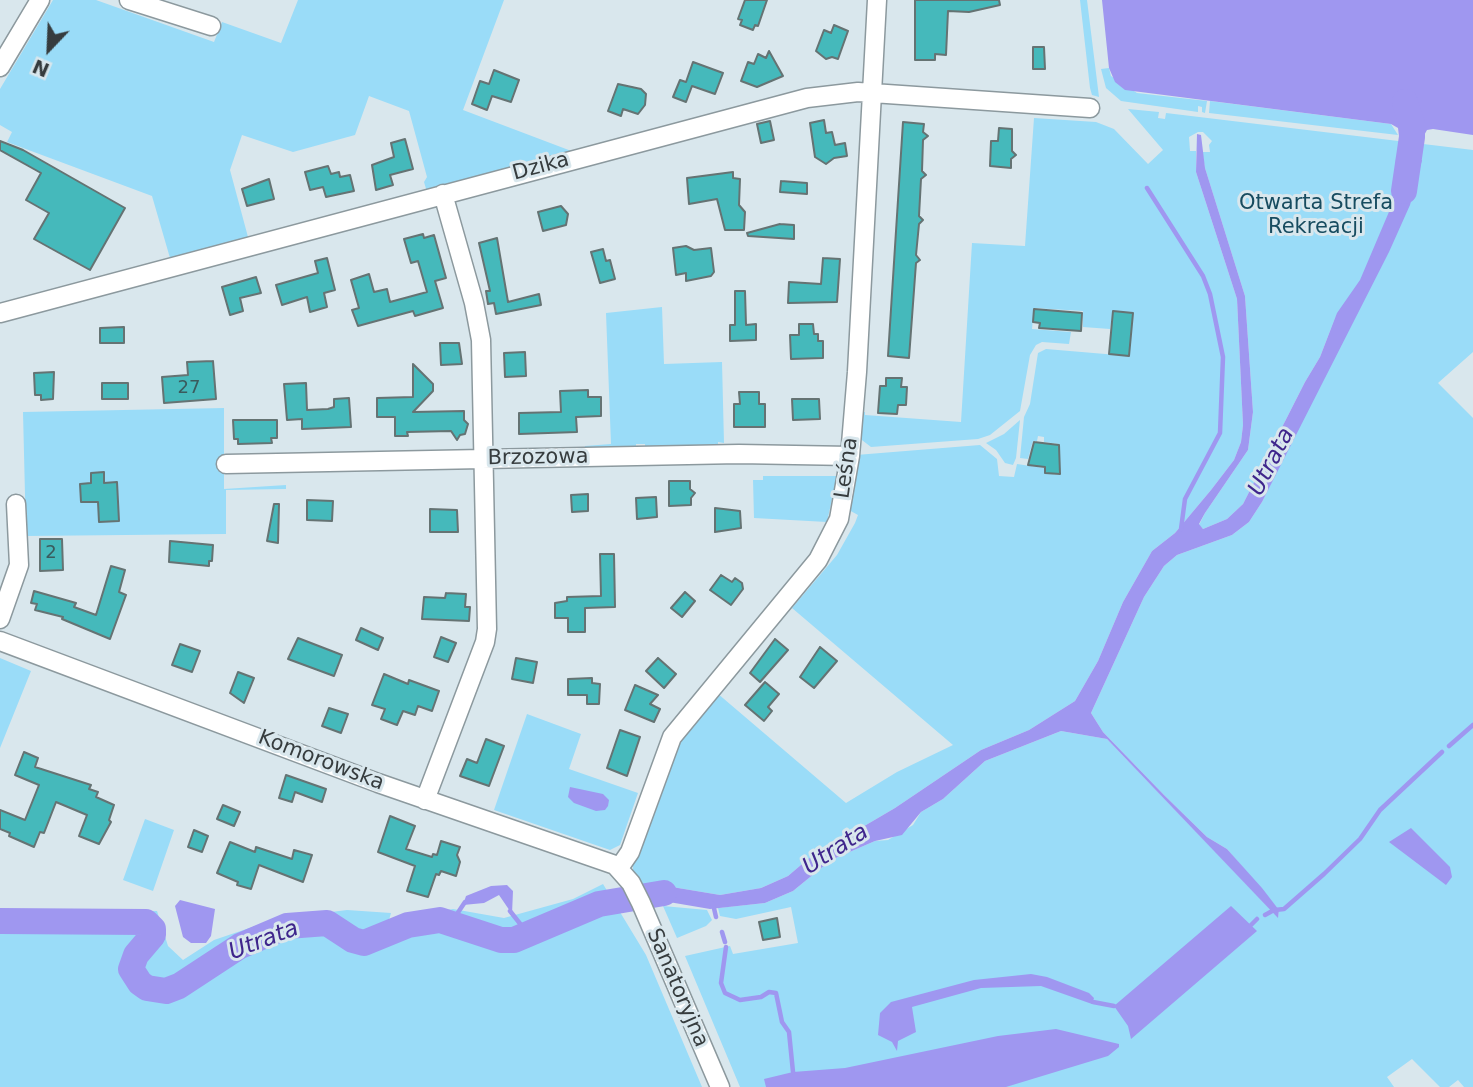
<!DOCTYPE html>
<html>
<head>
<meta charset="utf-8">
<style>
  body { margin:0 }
  #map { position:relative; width:1473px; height:1087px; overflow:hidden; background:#d9e7ed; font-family:"DejaVu Sans",sans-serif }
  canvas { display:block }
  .north { position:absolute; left:14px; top:14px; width:70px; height:70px; -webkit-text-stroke:5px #d9e7ed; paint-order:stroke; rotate:203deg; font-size:19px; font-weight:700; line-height:28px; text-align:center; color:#363c3e }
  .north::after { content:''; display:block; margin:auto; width:24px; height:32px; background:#363c3e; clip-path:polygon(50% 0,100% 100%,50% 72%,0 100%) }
</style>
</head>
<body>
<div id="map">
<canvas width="1473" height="1087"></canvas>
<div class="north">N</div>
</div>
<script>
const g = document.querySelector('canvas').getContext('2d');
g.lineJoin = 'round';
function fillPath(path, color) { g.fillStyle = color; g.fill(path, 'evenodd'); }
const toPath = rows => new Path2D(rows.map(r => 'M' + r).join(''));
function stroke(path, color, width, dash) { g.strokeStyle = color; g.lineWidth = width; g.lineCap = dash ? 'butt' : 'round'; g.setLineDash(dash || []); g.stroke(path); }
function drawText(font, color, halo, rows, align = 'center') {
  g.font = font + ' "DejaVu Sans",sans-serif'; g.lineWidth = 6; g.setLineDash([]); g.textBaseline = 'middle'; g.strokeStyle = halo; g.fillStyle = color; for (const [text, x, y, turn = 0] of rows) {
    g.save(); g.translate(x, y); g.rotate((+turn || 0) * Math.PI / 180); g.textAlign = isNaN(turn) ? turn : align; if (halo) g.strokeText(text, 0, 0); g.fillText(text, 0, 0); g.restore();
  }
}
fillPath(toPath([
  [53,0,96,0,214,42,222,22,281,43,298,0,504,0,463,110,574,152,427,192,424,182,427,177,409,111,369,96,355,135,293,152,242,135,230,170,248,237,260,234,260,238,0,304,170,258,152,196,7,142,12,132,0,125,0,89],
  [1080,0,1087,0,1099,97,1092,95,1090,88],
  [1109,68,1111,76,1137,93,1207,101,1205,113,1202,112,1202,107,1198,106,1198,112,1121,101,1106,88,1101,69],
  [1210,101,1391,124,1398,135,1209,113],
  [1128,109,1159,112,1158,118,1165,119,1166,113,1473,150,1473,352,1438,383,1473,418,1473,1087,1464,1087,1458,1080,1449,1087,1440,1087,1412,1059,1387,1077,1394,1087,740,1087,685,956,730,946,733,954,798,943,791,907,736,919,720,916,718,908,765,903,793,891,831,860,875,841,888,840,913,825,921,812,943,799,985,761,1061,731,1107,739,1278,917,1279,910,1227,849,1207,837,1164,795,1103,732,1091,713,1144,597,1164,566,1177,555,1232,535,1249,522,1262,502,1285,455,1337,313,1320,357,1305,382,1243,504,1227,519,1203,529,1199,525,1205,513,1248,450,1253,412,1245,296,1205,168,1202,152,1210,152,1209,145,1212,141,1203,132,1198,132,1189,137,1190,151,1196,151,1196,172,1237,299,1243,425,1241,442,1234,460,1211,490,1175,533,1152,551,1123,602,1098,661,1075,701,1029,730,981,750,895,808,808,859,788,876,761,888,720,895,654,884,642,888,633,872,633,860,674,745,717,693,846,803,897,772,953,745,792,608,837,555,855,523,858,515,847,509,856,455,980,445,997,459,999,476,1014,477,1017,464,1044,468,1045,473,1060,475,1059,444,1044,442,1044,437,1038,436,1037,441,1033,441,1028,459,1020,458,1024,417,1030,404,1038,353,1046,349,1129,356,1133,313,1113,311,1110,329,1083,327,1083,311,1034,308,1032,329,1071,332,1069,344,1042,342,1036,345,1030,355,1020,411,990,435,978,439,871,447,858,437,862,412,865,412,865,415,961,422,972,243,1025,246,1034,118,1096,122,1114,129,1148,164,1163,150],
  [662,307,664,364,722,362,724,443,718,442,718,447,645,448,645,444,636,444,636,449,584,452,585,446,611,444,606,313],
  [224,408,224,489,286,485,286,489,226,490,226,534,26,536,23,412],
  [1020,420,1016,458,1013,465,1005,463,996,450,986,443,1004,434],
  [763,476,837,476,827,522,754,518,753,480,763,480],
  [0,658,31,671,0,748],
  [527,714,581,734,569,769,638,793,620,845,610,850,494,810],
  [145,819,174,830,153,891,123,880],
  [603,884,646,955,702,1087,0,1087,0,909,157,911,168,946,183,960,214,940,276,919,347,910,391,913,389,920,453,909,504,918,573,899],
  [663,906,707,910,712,920,706,926,677,938]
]), '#9adcf8');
fillPath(toPath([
  [1102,0,1473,0,1473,135,1433,129,1427,130,1422,139,1399,136,1398,128,1391,124,1125,90,1115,82,1109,68],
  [1197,134,1201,135,1205,168,1245,296,1253,412,1248,450,1205,513,1199,524,1203,529,1227,519,1243,504,1305,382,1320,357,1337,313,1360,280,1394,200,1396,157,1422,160,1410,205,1389,252,1262,502,1249,522,1232,535,1177,555,1164,566,1144,597,1091,713,1103,732,1164,795,1207,837,1227,849,1262,888,1279,910,1278,918,1107,739,1061,731,985,761,943,799,921,812,902,835,875,841,831,860,793,891,765,903,710,909,657,900,647,901,642,888,654,884,720,895,761,888,788,876,808,859,895,808,981,750,1029,730,1075,701,1098,661,1123,602,1152,551,1175,533,1211,490,1234,460,1241,442,1243,425,1237,299,1196,172],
  [570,787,603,794,609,800,608,806,605,810,596,811,574,803,568,797],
  [1411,828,1450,867,1452,877,1446,885,1389,842],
  [507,885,513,891,512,914,499,895,484,903,463,905,466,896,491,886],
  [180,900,215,909,211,936,206,943,191,943,183,937,175,906],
  [1231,906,1257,931,1131,1039,1128,1026,1114,1006],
  [1031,974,1047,977,1089,993,1094,998,1092,1004,1041,986,981,988,912,1007,916,1032,898,1041,897,1051,892,1042,878,1035,880,1013,891,1002,974,980],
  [1056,1029,1119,1044,1119,1047,1108,1056,1006,1087,766,1087,764,1079,793,1072,845,1068,998,1036]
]), '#9f97f0');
stroke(toPath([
  [1147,188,1203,276,1210,294,1223,357,1220,433,1185,499,1181,529],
  [1449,746,1473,725],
  [713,904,716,917],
  [1275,910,1284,909,1324,874,1360,839,1380,810,1442,752],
  [510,911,529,935],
  [1265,915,1274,910],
  [451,923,465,902],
  [1251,925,1257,919],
  [722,932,725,942],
  [726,947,721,983,725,993,740,1000,761,997,769,992,776,993,782,1022,789,1032,793,1072],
  [1093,1002,1114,1006]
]), '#9f97f0', 4.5);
stroke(toPath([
  [1404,191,1412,137,1412,123,1405,102],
  [0,921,146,922,153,929,153,935,136,955,131,969,140,983,147,988,166,991,179,986,240,946,287,926,327,923,353,940,364,943,408,925,440,920,501,940,514,940,599,904,664,893]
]), '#9f97f0', 26);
const building = toPath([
  [745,0,767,0,758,26,755,25,753,30,740,25,742,20,738,19,745,0],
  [915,0,999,0,1000,5,969,12,948,11,946,55,935,54,935,60,915,60,915,0],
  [834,25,848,31,838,59,832,57,826,59,816,51,824,30,831,33,834,25],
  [1033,47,1044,47,1045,69,1033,69,1033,47],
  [769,51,783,76,757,87,741,81,748,62,754,64,758,54,766,58,769,51],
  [693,62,723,73,715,94,692,86,686,102,673,97,680,80,686,82,693,62],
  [494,70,519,80,511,102,492,96,487,110,472,104,480,81,489,84,494,70],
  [618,84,641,89,646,94,645,105,638,114,623,109,621,116,608,111,618,84],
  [824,120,826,133,832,132,835,145,845,143,847,156,834,158,826,164,815,157,810,123,824,120],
  [770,121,774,140,761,143,757,124,770,121],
  [903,122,924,124,923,132,928,136,923,140,922,171,926,175,921,179,919,216,923,220,919,224,916,255,920,260,916,263,909,358,888,356,903,122],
  [999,128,1012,129,1012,151,1016,155,1011,159,1011,168,990,166,991,141,998,141,999,128],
  [405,139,413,169,390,175,393,185,376,190,372,165,394,157,391,143,405,139],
  [0,141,23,150,125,208,90,270,34,239,49,213,26,200,41,173,0,150,0,141],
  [328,166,331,174,339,172,340,177,350,175,354,191,326,197,323,187,310,190,305,172,328,166],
  [733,172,733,178,740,179,739,205,745,212,744,230,725,230,717,199,689,204,687,178,733,172],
  [269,179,274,199,247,206,242,189,269,179],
  [781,181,807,183,807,194,780,192,781,181],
  [561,206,568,214,566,225,543,231,538,212,561,206],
  [780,224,794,225,794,239,748,236,747,233,780,224],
  [423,234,424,238,434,235,446,278,435,281,443,308,415,316,413,311,358,326,352,310,359,308,351,280,369,274,374,292,387,289,390,302,427,292,418,261,411,263,404,239,423,234],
  [497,238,508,302,539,294,541,305,496,314,494,303,488,304,486,291,490,291,479,243,497,238],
  [686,246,694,250,711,248,714,272,711,276,686,281,686,273,676,275,673,248,686,246],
  [603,249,606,261,610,260,615,279,600,283,591,252,603,249],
  [327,258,335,290,324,293,327,307,310,312,307,297,282,305,276,285,318,273,315,261,327,258],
  [823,258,840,259,837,302,788,303,789,282,821,284,823,258],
  [256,277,261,293,240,298,243,311,230,315,222,287,256,277],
  [735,291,745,291,746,325,756,324,756,340,730,341,730,325,735,325,735,291],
  [1034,309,1082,313,1081,331,1039,328,1040,323,1033,322,1034,309],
  [1113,311,1133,313,1129,356,1109,354,1113,311],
  [799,324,813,324,814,334,818,334,818,341,823,341,823,358,791,359,790,335,799,335,799,324],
  [124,327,124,343,100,343,100,328,124,327],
  [440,343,459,343,462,364,441,365,440,343],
  [525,352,526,376,505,377,504,353,525,352],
  [213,361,216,399,164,403,162,377,188,375,187,362,213,361],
  [413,364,433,384,433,391,413,412,464,411,464,420,468,424,465,434,460,435,457,440,451,431,407,432,408,436,395,436,395,417,377,417,377,398,413,397,413,364],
  [54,372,53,399,41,400,41,395,35,395,34,373,54,372],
  [886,378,902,378,901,387,907,387,906,405,898,405,897,414,878,413,880,386,886,386,886,378],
  [102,383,128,383,128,399,102,399,102,383],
  [306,383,307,410,328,409,334,407,334,399,349,398,351,427,302,429,302,419,287,420,284,384,306,383],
  [588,390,588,397,601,397,601,416,576,417,577,432,519,434,519,413,561,412,560,391,588,390],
  [739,392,759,392,759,404,765,404,765,427,734,427,734,404,740,404,739,392],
  [792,399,819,399,820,419,793,420,792,399],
  [233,420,277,420,277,438,271,438,272,443,238,444,238,439,234,439,233,420],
  [1034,442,1059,445,1060,474,1045,473,1045,467,1028,465,1034,442],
  [104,472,104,483,117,482,119,521,99,522,98,502,81,502,80,484,91,483,91,473,104,472],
  [669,481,690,481,690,489,695,493,691,498,691,505,669,506,669,481],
  [588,494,588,511,572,512,571,495,588,494],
  [656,497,657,517,637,519,636,498,656,497],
  [307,500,333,501,332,521,307,520,307,500],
  [274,504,279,504,278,543,267,541,274,504],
  [715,508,740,511,741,528,715,532,715,508],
  [430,509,457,510,458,532,430,532,430,509],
  [40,539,62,539,63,570,40,571,40,539],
  [170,541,213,545,212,561,209,561,209,566,169,562,170,541],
  [600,554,614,554,615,607,585,608,585,632,568,632,568,618,555,618,555,603,567,601,567,597,601,596,600,554],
  [111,566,125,570,119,592,126,595,110,639,62,619,63,617,35,610,37,604,31,603,34,591,76,603,74,607,96,615,111,566],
  [721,575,732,582,735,578,742,583,743,589,731,605,710,590,721,575],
  [685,592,695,601,682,617,671,608,685,592],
  [446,593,466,594,465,607,470,607,469,621,422,619,424,597,445,598,446,593],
  [361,628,383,638,378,650,356,640,361,628],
  [441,637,456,643,448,662,434,657,441,637],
  [298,638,342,655,334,676,288,659,298,638],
  [775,639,788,650,760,682,750,673,775,639],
  [180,644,200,651,192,672,172,665,180,644],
  [820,647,837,661,814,688,800,677,820,647],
  [516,658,537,662,533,683,512,679,516,658],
  [658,658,676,674,664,688,646,671,658,658],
  [238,672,254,678,244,703,230,693,238,672],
  [384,674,408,684,409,680,439,691,432,711,418,706,415,715,403,711,397,725,381,719,385,709,372,705,384,674],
  [592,678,592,683,600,684,599,704,587,704,587,695,568,695,568,679,592,678],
  [765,682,779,694,768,707,772,711,764,721,745,705,765,682],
  [635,685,658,695,650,704,660,709,654,722,625,710,635,685],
  [329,708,348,714,341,733,322,726,329,708],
  [620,730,640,737,627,776,607,768,620,730],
  [486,739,504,746,489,786,460,776,467,759,477,763,486,739],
  [24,752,38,758,35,767,91,785,89,789,98,792,96,797,114,805,109,820,111,822,99,844,79,836,87,815,56,802,44,833,40,832,34,847,9,836,10,833,0,829,0,810,25,820,39,785,15,775,24,752],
  [286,775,326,789,322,802,295,792,292,802,279,798,286,775],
  [223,805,240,812,234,826,217,819,223,805],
  [390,816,415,826,406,849,432,857,433,854,437,855,441,841,460,847,457,855,460,862,456,876,441,871,439,875,436,874,428,897,407,891,415,866,378,852,390,816],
  [194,830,208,836,202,852,188,847,194,830],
  [230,842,255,852,256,847,292,859,294,850,312,855,303,882,259,865,251,889,237,885,238,882,217,873,230,842],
  [777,918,780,937,763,940,759,922,777,918]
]);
fillPath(building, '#45b9bb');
stroke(building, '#657373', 2);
const minor = toPath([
  [129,0,211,26],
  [0,67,40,0],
  [0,313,807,98,858,92,1090,108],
  [226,464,739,454,850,456],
  [0,619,19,565,16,504],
  [0,641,378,783,615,865,631,883,641,903,720,1087],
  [425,800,485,642,487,629,481,340,474,303,443,194],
  [619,868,630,852,672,737,818,560,839,519,850,456,857,372,877,0]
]);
stroke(minor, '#8c999e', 21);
stroke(minor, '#fff', 18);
drawText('18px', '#3a5b5d', null, [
  ["27",189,388],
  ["2",51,553]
]);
drawText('21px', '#363c3e', '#d9e7ed', [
  ["Dzika",541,167,-15],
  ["Brzozowa",538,458,-1],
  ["Leśna",847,468,-82],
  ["Komorowska",321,761,21],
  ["Sanatoryjna",677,988,67]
]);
drawText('21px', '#174c60', '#d9e7ed', [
  ["Otwarta Strefa",1316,204],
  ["Rekreacji",1316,228]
]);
drawText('italic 23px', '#3f268c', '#d9e7ed', [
  ["Utrata",1272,462,-63],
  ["Utrata",836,850,-33],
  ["Utrata",264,941,-21]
]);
</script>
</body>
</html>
